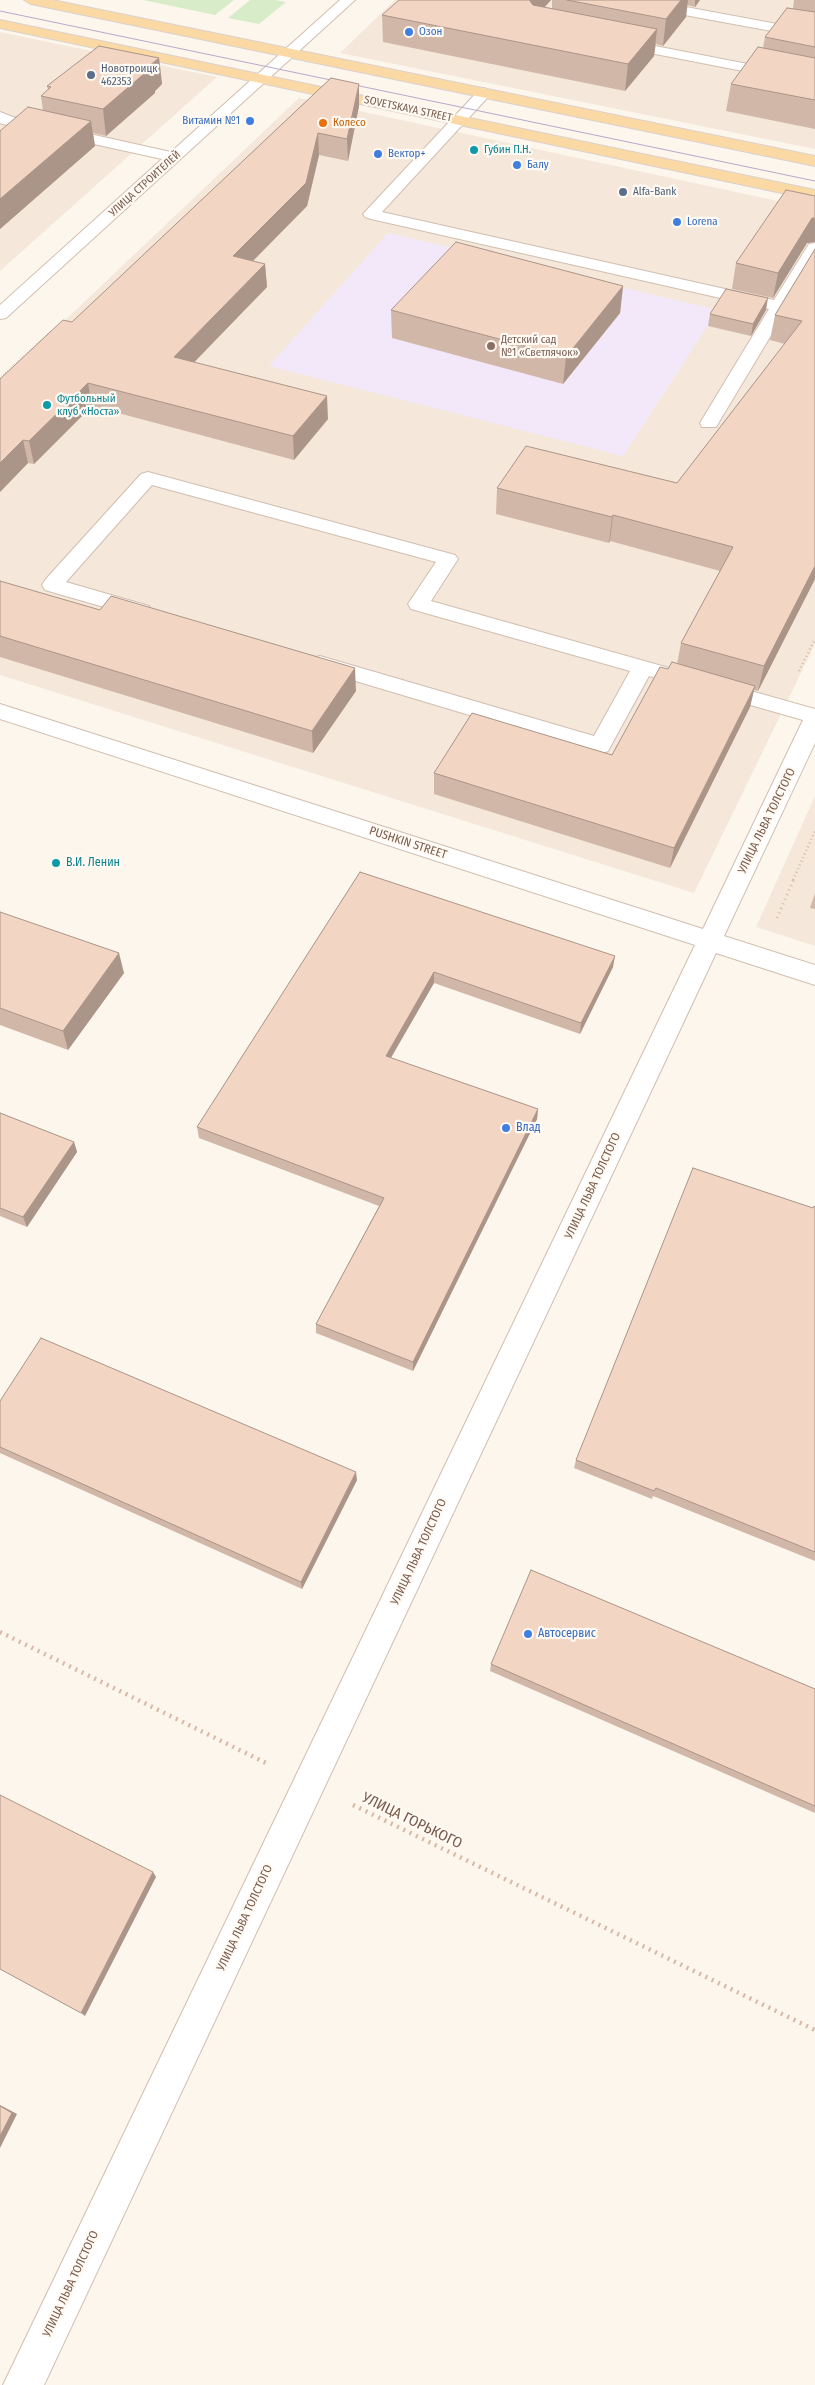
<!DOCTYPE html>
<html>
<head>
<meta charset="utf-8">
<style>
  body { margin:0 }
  canvas { display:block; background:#fdf6ec }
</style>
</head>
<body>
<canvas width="815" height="2385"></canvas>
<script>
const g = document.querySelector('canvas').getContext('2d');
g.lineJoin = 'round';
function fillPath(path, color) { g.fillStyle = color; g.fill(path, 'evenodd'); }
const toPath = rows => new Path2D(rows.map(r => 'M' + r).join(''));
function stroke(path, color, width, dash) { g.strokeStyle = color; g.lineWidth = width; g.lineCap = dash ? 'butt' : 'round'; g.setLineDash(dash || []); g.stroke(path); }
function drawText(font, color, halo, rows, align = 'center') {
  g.font = font + ' "Fira Sans Condensed",sans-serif'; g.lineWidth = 4.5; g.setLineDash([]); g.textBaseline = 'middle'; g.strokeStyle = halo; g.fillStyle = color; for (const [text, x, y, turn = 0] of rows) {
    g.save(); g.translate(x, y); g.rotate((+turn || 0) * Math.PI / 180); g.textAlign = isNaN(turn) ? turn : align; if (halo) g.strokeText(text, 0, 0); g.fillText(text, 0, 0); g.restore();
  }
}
fillPath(toPath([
  [395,0,815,0,815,149,340,53],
  [0,32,217,77,0,271],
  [299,98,815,209,815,644,694,893,0,675,0,382],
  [815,796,815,946,756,927]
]), '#f5e8da');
fillPath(toPath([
  [388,233,718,310,623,456,269,366]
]), '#f3e8fa');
fillPath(toPath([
  [143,0,234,0,215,15],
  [250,0,275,0,286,2,259,24,228,18]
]), '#d8ecc9');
const minor = toPath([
  [340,0,355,0,6,318,0,319,0,305,162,159,3,124,0,123,0,112,13,117,171,152,340,0],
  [618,0,648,0,815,31,815,39,625,4,618,0],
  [619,39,815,77,815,85,614,46,612,43,614,40,619,39],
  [484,88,492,93,489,96,382,212,774,300,809,244,815,243,815,262,716,427,702,427,700,423,769,309,371,219,365,217,363,214,479,90,484,88],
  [148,472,455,555,458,559,431,601,815,709,815,743,724,936,815,965,815,985,716,953,44,2385,3,2385,695,945,0,719,0,704,703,929,803,720,649,676,608,751,600,754,312,668,309,663,312,658,320,656,594,736,630,671,411,609,408,604,436,562,152,485,66,582,149,606,152,611,149,616,142,618,45,590,42,585,45,580,141,474,148,472]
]);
const major = toPath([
  [24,0,52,0,815,156,815,166,31,4,24,0],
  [0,20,815,190,815,200,0,28,0,20]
]);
stroke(minor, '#d1beb0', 2);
stroke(major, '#dad1cd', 2);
stroke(toPath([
  [0,378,51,331]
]), '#d9b8a5', 2, [0.5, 2]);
stroke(toPath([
  [799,671,815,639],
  [793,880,815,831]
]), '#d9b8a5', 2.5, [1, 3]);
stroke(toPath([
  [777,918,794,879]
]), '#d9b8a5', 3, [1, 4]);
stroke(toPath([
  [0,1632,266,1763],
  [353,1805,815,2030]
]), '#d9b8a5', 4.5, [2, 5]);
fillPath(minor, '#fff');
fillPath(major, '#fbd9a5');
stroke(toPath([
  [0,11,815,181]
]), '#b9a8c9', 1);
fillPath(toPath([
  [551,0,545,7,552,9,552,0,700,0,695,7,687,5,686,17,663,46,656,44,654,56,625,91,383,42,382,15],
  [794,0,815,0,815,129,726,111,731,84,763,48,765,37,793,9],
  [159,58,162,84,155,91,155,93,106,136,93,133,95,146,0,229,0,131,43,111,41,96,48,90,47,86],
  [331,78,359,106,348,161,319,155,307,206,253,261,265,264,267,287,194,362,328,419,294,460,92,406,34,464,28,463,0,492,0,379,72,322],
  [815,196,815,242,807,243,773,298,732,289,736,263],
  [815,249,815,579,758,691,754,690,750,707,670,868,434,794,434,773,612,755,668,669,677,664,681,643,720,571,610,541,609,543,496,514,497,488,677,483,785,344,770,340,775,315],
  [623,286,620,313,563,384,392,338,391,310],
  [766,310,751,336,708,326,710,314],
  [0,581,356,691,313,753,0,657],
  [360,872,613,967,580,1034,434,983,391,1058,538,1109,537,1119,413,1371,316,1333,316,1324,379,1206,199,1138,197,1127],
  [815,893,815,909,810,908],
  [0,912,124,973,68,1050,0,1025],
  [0,1113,74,1142,77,1152,27,1227,0,1216],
  [815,1207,815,1561,653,1496,652,1499,574,1468,576,1460],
  [0,1401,357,1480,302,1589,0,1453],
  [491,1664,815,1689,815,1813,490,1671]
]), '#d1b7a8');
fillPath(toPath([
  [530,0,551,0,530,23],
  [681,0,688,0,686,17,663,46,666,19],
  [695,0,700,0,695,7],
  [657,29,654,56,625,91,628,64],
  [159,58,162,84,155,91,155,93,106,136,103,109],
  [359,84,359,106,348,161,347,139],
  [91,121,95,146,0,229,0,199],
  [318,133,319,155,307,206,235,279,233,256],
  [812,218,815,218,815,242,807,243,773,298,778,273],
  [265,264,267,287,177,380,174,357],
  [623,286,620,313,563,384,566,357],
  [768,298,766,310,751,336,753,324],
  [88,383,92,406,34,464,29,441],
  [327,396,328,419,294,460,293,436],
  [23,440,28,463,0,492,0,463],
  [613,515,610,541,609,543,612,517],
  [815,566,815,579,758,691,764,666],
  [355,668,356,691,313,753,312,731],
  [755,686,750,707,670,868,674,848],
  [119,953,124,973,68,1050,63,1031],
  [615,956,613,967,580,1034,581,1023],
  [434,972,434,983,386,1066,386,1056],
  [538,1109,537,1119,413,1371,413,1362],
  [74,1142,77,1152,27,1227,23,1217],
  [356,1472,357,1480,302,1589,301,1582],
  [153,1872,156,1877,85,2016,81,2013],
  [0,2105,17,2114,0,2148]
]), '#aa9588');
const building = toPath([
  [399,0,530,0,530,1,533,5,657,29,628,64,382,15,399,0],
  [567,0,681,0,666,19,567,0],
  [787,8,815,12,815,47,765,37,787,8],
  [99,46,159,58,149,66,152,67,103,109,41,96,51,87,47,86,99,46],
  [758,47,815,58,815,100,731,84,758,47],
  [331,78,359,84,347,139,318,133,306,183,233,256,265,264,174,357,327,396,293,436,88,383,29,441,23,440,0,463,0,379,63,320,72,322,331,78],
  [28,107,91,121,0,199,0,131,28,107],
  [786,190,815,196,815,218,812,218,778,273,736,263,786,190],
  [456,242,623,286,566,357,391,310,456,242],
  [815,249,815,566,764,666,681,643,733,547,613,515,612,517,497,488,526,446,677,483,802,321,775,315,815,249],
  [726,289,768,298,753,324,710,314,726,289],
  [0,581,100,610,111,596,355,668,312,731,0,636,0,581],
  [672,662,755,686,674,848,434,773,472,713,612,755,660,667,668,669,672,662],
  [360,872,615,956,581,1023,434,972,386,1056,538,1109,413,1362,316,1324,384,1198,197,1127,360,872],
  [0,912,119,953,63,1031,0,1008,0,912],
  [0,1113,74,1142,23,1217,0,1208,0,1113],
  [693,1168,813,1208,814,1206,815,1207,815,1552,656,1488,654,1491,576,1460,693,1168],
  [41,1338,356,1472,301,1582,0,1447,0,1401,41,1338],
  [531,1570,815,1689,815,1806,491,1664,531,1570],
  [0,1795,153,1872,81,2013,0,1969,0,1795],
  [0,2106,12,2113,0,2136,0,2106]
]);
fillPath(building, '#f3d5c3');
stroke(building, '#aa9588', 1);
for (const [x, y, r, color] of [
  [409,32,5,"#3f7fe0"],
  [91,75,5,"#5c6f8a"],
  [250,121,5,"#3f7fe0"],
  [323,123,5,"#e8710a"],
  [474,150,5,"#0f9aa8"],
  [378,154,5,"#3f7fe0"],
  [517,165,5,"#3f7fe0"],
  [623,192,5,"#5c6f8a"],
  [677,222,5,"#3f7fe0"],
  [491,346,5,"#8d6e63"],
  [47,405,5,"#0f9aa8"],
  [56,863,5,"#0f9aa8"],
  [506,1128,5,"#3f7fe0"],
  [528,1634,5,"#3f7fe0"]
]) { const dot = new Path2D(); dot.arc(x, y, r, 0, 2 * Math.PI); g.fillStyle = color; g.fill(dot); stroke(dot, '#fffaf3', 2); }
drawText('11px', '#366cbe', '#fffaf3', [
  ["Озон",419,32],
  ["Витамин №1",240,121,"right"],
  ["Вектор+",388,154],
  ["Балу",527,165],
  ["Lorena",687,222]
], 'left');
drawText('11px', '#4e5e75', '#fffaf3', [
  ["Новотроицк",101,69],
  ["462353",101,82],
  ["Alfa-Bank",633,192]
], 'left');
drawText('11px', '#7a5c4d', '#fffaf3', [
  ["SOVETSKAYA STREET",408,109,12],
  ["УЛИЦА СТРОИТЕЛЕЙ",145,184,-42]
]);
drawText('11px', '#c56008', '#fffaf3', [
  ["Колесо",333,123]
], 'left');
drawText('11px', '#0d838f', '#fffaf3', [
  ["Губин П.Н.",484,150],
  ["Футбольный",57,399],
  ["клуб «Носта»",57,412]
], 'left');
drawText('11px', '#785e54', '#fffaf3', [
  ["Детский сад",501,340],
  ["№1 «Светлячок»",501,353]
], 'left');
drawText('12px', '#7a5c4d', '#fffaf3', [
  ["УЛИЦА ЛЬВА ТОЛСТОГО",767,821,-64],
  ["PUSHKIN STREET",408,843,18],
  ["УЛИЦА ЛЬВА ТОЛСТОГО",593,1186,-65],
  ["УЛИЦА ЛЬВА ТОЛСТОГО",419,1552,-65],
  ["УЛИЦА ЛЬВА ТОЛСТОГО",245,1918,-65],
  ["УЛИЦА ЛЬВА ТОЛСТОГО",71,2284,-65]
]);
drawText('12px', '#0d838f', '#fffaf3', [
  ["В.И. Ленин",66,863]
], 'left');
drawText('12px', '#366cbe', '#fffaf3', [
  ["Влад",516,1128],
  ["Автосервис",538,1634]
], 'left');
drawText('15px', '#7a5c4d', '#fffaf3', [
  ["УЛИЦА ГОРЬКОГО",412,1821,26]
]);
</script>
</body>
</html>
